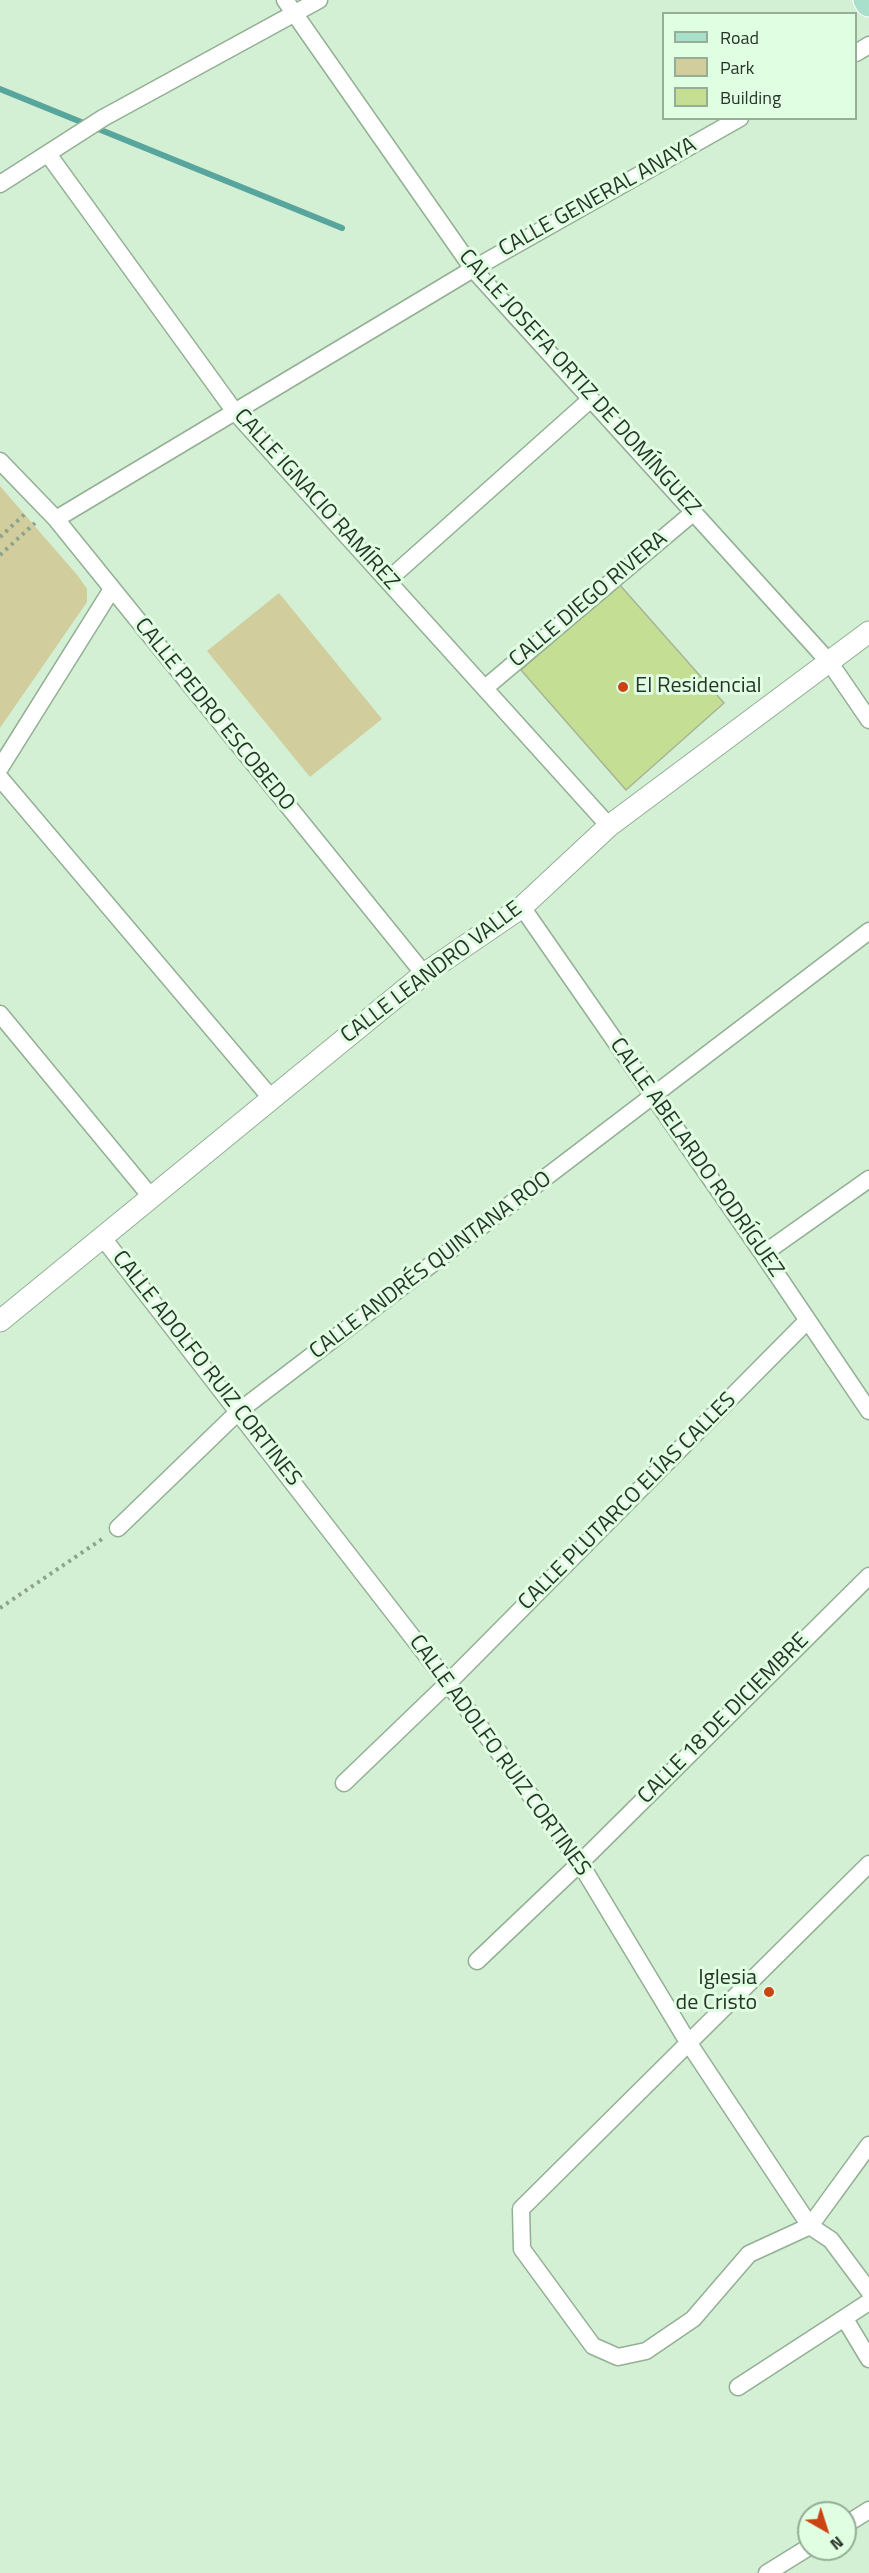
<!DOCTYPE html>
<html>
<head>
<meta charset="utf-8">
<style>
  body { margin:0 }
  #map { position:relative; width:869px; height:2573px; overflow:hidden; background:#d3f0d4; font-family:"Titillium Web",sans-serif }
  canvas { display:block }
  .legend { position:absolute; left:662px; top:12px; width:195px; height:108px; box-sizing:border-box; background:#e0fee1; border:2px solid #96ad97; margin:0; padding:8px 10px; list-style:none; font-size:18px; color:#283429 }
  .legend li { display:flex; align-items:center; gap:12px; height:30px }
  .legend b { width:30px; border:2px solid #96ad97 }
  .north { position:absolute; left:797px; top:2501px; width:60px; height:60px; box-sizing:border-box; background:#e0fee1; border:2px solid #96ad97; border-radius:50%; rotate:141deg; font-size:16px; font-weight:700; line-height:24px; text-align:center; color:#283429 }
  .north::after { content:''; display:block; margin:auto; width:21px; height:27px; background:#cb4414; clip-path:polygon(50% 0,100% 100%,50% 72%,0 100%) }
</style>
</head>
<body>
<div id="map">
<canvas width="869" height="2573"></canvas>
<ul class="legend">
<li><b style="height:8px;background:#a9e0cb"></b>Road</li>
<li><b style="height:16px;background:#d2cd9d"></b>Park</li>
<li><b style="height:16px;background:#c4de94"></b>Building</li>
</ul>
<div class="north">N</div>
</div>
<script>
const g = document.querySelector('canvas').getContext('2d');
g.lineJoin = 'round';
function fillPath(path, color) { g.fillStyle = color; g.fill(path, 'evenodd'); }
const toPath = rows => new Path2D(rows.map(r => 'M' + r).join(''));
function stroke(path, color, width, dash) { g.strokeStyle = color; g.lineWidth = width; g.lineCap = dash ? 'butt' : 'round'; g.setLineDash(dash || []); g.stroke(path); }
function drawText(font, color, halo, rows, align = 'center') {
  g.font = font + ' "Titillium Web",sans-serif'; g.lineWidth = 6; g.setLineDash([]); g.textBaseline = 'middle'; g.strokeStyle = halo; g.fillStyle = color; for (const [text, x, y, turn = 0] of rows) {
    g.save(); g.translate(x, y); g.rotate((+turn || 0) * Math.PI / 180); g.textAlign = isNaN(turn) ? turn : align; if (halo) g.strokeText(text, 0, 0); g.fillText(text, 0, 0); g.restore();
  }
}
fillPath(toPath([
  [0,486,78,576,87,589,87,602,0,728],
  [279,593,382,719,310,777,207,651]
]), '#d2cd9d');
stroke(toPath([
  [0,89,342,228]
]), '#57a59d', 6);
const building = toPath([
  [619,584,724,703,626,790,521,670,619,584]
]);
fillPath(building, '#c4de94');
stroke(building, '#a8b493', 1.5);
const minor = toPath([
  [285,0,473,269,830,663,869,720],
  [856,53,869,45],
  [48,154,235,412,609,826],
  [0,184,103,118,319,0],
  [0,461,56,519,424,974],
  [56,519,473,269,740,118],
  [388,580,591,399],
  [485,688,694,512],
  [0,768,112,589],
  [0,778,271,1098],
  [522,907,763,1254,869,1411],
  [0,1014,152,1198],
  [103,1238,448,1683,580,1863,688,2042,810,2226,831,2240,869,2291],
  [763,1254,869,1179],
  [118,1528,239,1411,869,931],
  [344,1783,448,1683,807,1321],
  [869,1864,521,2209,522,2249,593,2346,618,2357,646,2351,693,2319,749,2254,810,2226,869,2145],
  [477,1961,580,1863,869,1576],
  [845,2319,869,2359],
  [738,2387,869,2302],
  [845,2525,869,2510],
  [767,2573,809,2547]
]);
const tertiary = toPath([
  [0,1321,424,974,522,907,609,826,869,632]
]);
const primary = toPath([
  [867,0,869,3]
]);
stroke(minor, '#93af94', 19);
stroke(tertiary, '#93af94', 23);
stroke(primary, '#fff', 29);
stroke(toPath([
  [0,537,26,513],
  [0,555,35,523],
  [0,1608,105,1537]
]), '#8da38e', 4, [3, 4.5]);
stroke(minor, '#fff', 16);
stroke(tertiary, '#fff', 21);
stroke(primary, '#a9e0cb', 27);
for (const [x, y, r, color] of [
  [623,687,6,"#cb4414"],
  [769,1992,6,"#cb4414"]
]) { const dot = new Path2D(); dot.arc(x, y, r, 0, 2 * Math.PI); g.fillStyle = color; g.fill(dot); stroke(dot, '#e0fee1', 2); }
drawText('22px', '#283429', '#e0fee1', [
  ["CALLE GENERAL ANAYA",598,198,-29],
  ["CALLE JOSEFA ORTIZ DE DOMÍNGUEZ",579,383,48],
  ["CALLE IGNACIO RAMÍREZ",316,500,48],
  ["CALLE DIEGO RIVERA",589,600,-40],
  ["CALLE PEDRO ESCOBEDO",214,715,51],
  ["CALLE LEANDRO VALLE",432,973,-37],
  ["CALLE ABELARDO RODRÍGUEZ",696,1158,55],
  ["CALLE ANDRÉS QUINTANA ROO",431,1266,-37],
  ["CALLE ADOLFO RUIZ CORTINES",206,1369,52],
  ["CALLE PLUTARCO ELÍAS CALLES",628,1502,-45],
  ["CALLE 18 DE DICIEMBRE",724,1719,-45],
  ["CALLE ADOLFO RUIZ CORTINES",499,1756,54]
]);
drawText('22px', '#283429', '#e0fee1', [
  ["El Residencial",635,687],
  ["Iglesia",757,1979,"right"],
  ["de Cristo",757,2004,"right"]
], 'left');
</script>
</body>
</html>
